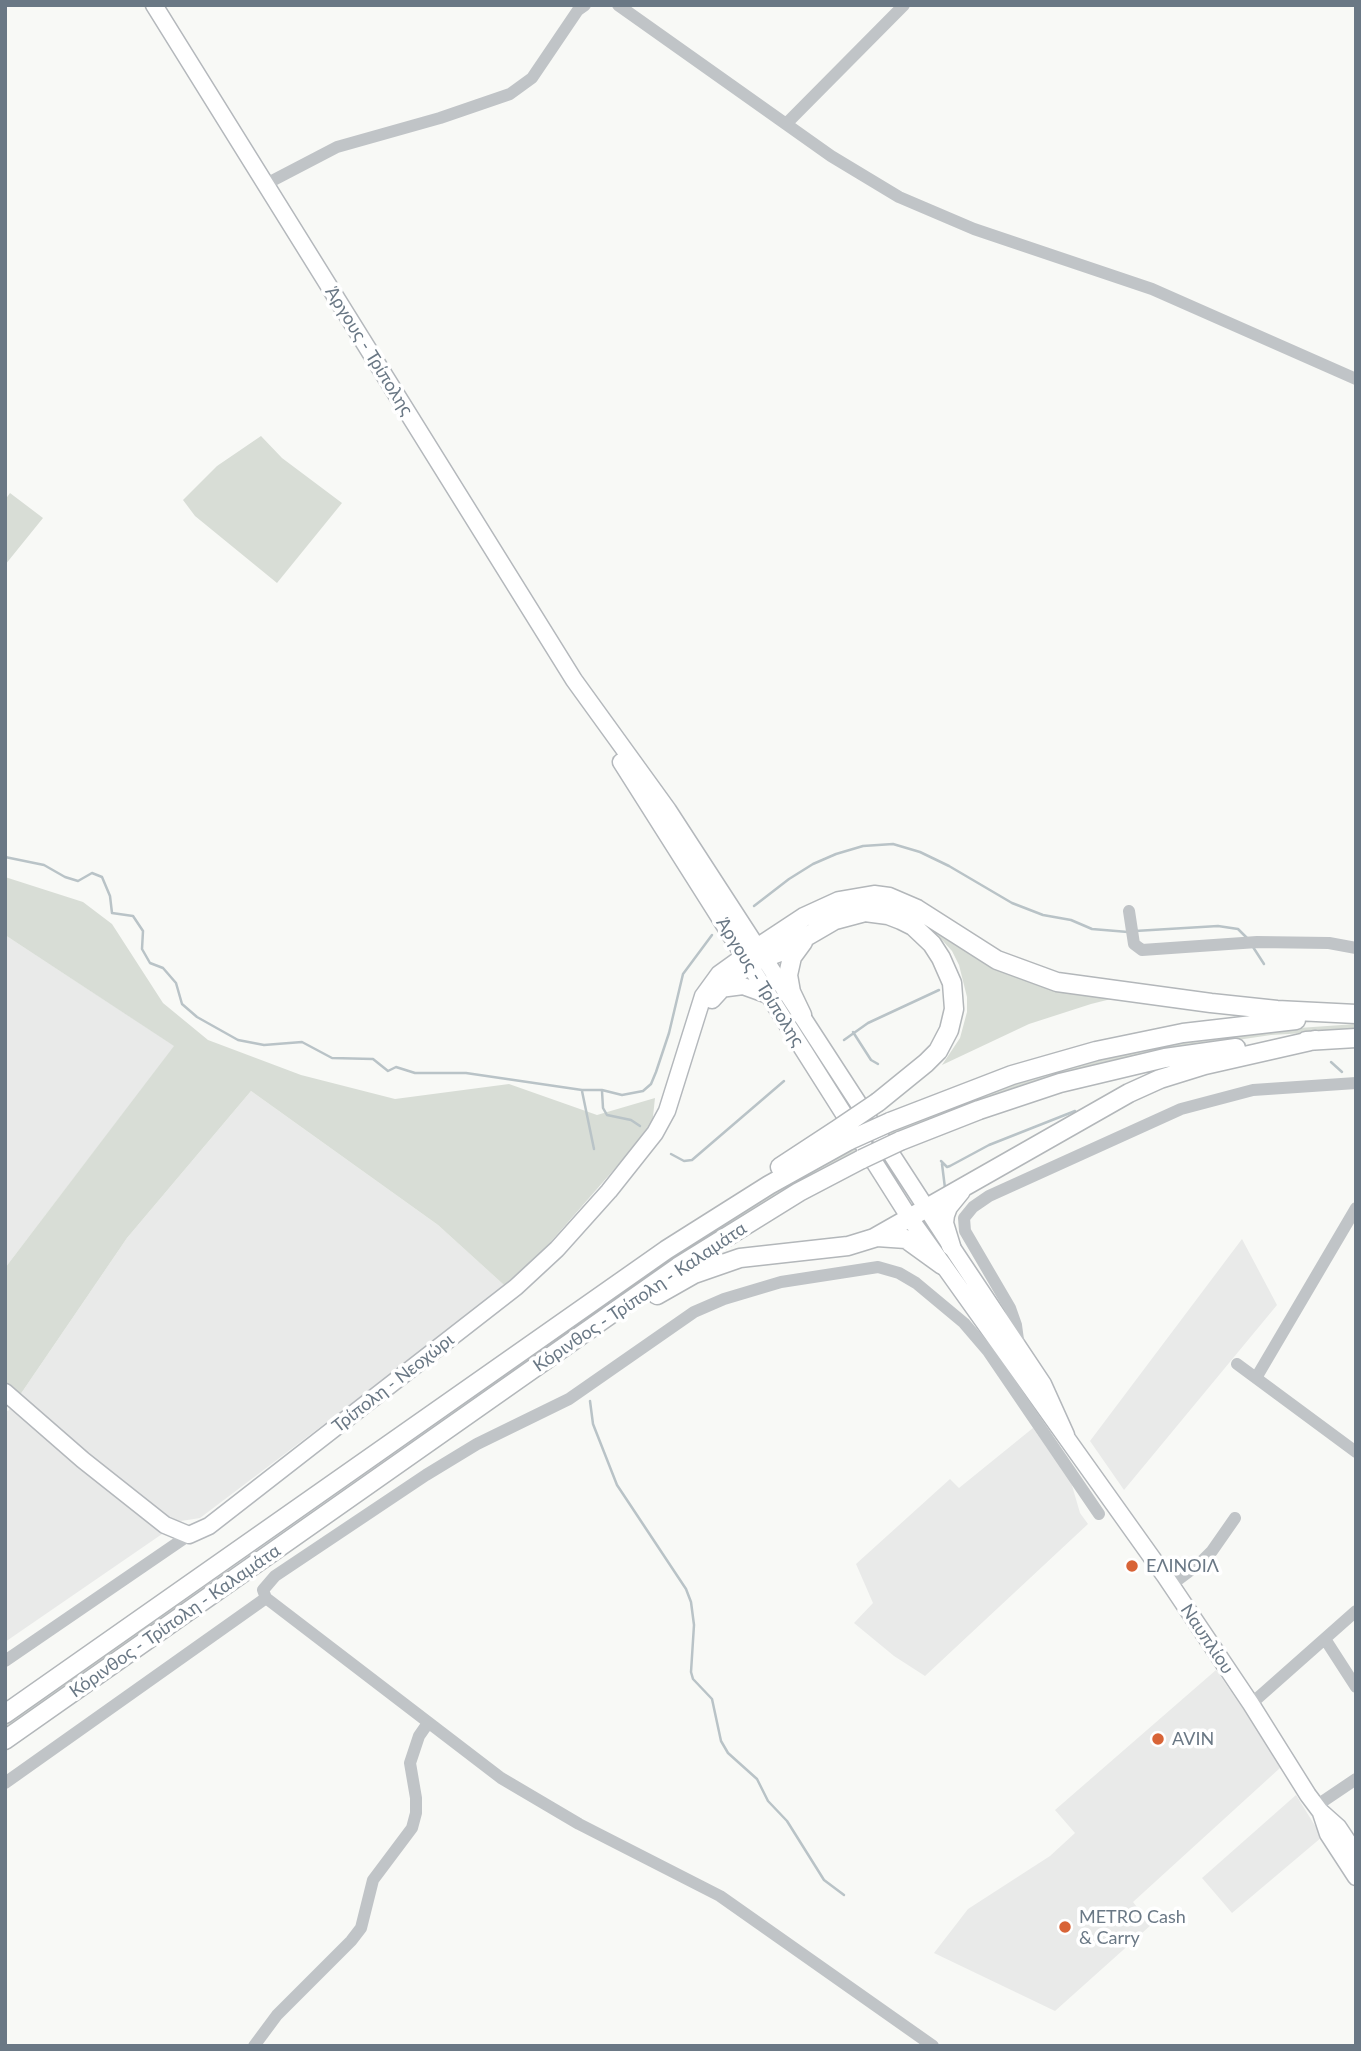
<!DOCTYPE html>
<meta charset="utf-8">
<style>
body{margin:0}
#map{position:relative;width:1361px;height:2051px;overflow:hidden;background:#f8f9f6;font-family:Lato,sans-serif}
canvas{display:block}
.frame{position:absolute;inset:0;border:7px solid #6a7885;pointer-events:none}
</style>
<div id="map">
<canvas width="1361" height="2051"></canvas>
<div class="frame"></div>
</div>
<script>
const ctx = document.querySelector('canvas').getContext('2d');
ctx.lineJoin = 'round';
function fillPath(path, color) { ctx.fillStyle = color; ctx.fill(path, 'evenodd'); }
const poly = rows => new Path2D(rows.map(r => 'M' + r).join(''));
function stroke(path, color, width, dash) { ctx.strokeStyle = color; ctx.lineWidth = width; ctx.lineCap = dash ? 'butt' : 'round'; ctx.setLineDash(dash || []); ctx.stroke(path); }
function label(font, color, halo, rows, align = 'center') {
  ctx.font = font + ' Lato,sans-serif'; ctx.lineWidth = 7; ctx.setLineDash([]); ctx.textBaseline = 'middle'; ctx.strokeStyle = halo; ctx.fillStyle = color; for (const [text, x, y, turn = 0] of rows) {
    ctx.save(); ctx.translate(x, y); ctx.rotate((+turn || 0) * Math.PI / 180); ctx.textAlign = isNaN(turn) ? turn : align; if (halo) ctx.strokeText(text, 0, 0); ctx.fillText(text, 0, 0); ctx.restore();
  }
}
fillPath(poly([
 [5,935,175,1046,5,1268],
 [251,1091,438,1225,504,1285,450,1329,200,1518,181,1521,5,1642,5,1409,8,1411,20,1395,127,1238],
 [1242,1239,1277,1305,1124,1490,1090,1441],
 [1033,1428,1071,1482,1080,1513,1088,1524,925,1676,894,1656,854,1623,873,1603,856,1564,950,1479,959,1488],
 [1216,1670,1249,1717,1280,1768,1133,1902,1151,1925,1055,2011,934,1953,968,1909,1050,1856,1075,1833,1055,1810],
 [1296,1795,1322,1837,1232,1913,1202,1878]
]), '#e9eae9');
fillPath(poly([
 [261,436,282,458,342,503,277,583,195,516,183,500,217,466],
 [10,493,43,518,5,565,5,500],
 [5,877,83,902,112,924,163,1003,208,1040,301,1075,395,1099,509,1084,597,1115,655,1098,652,1126,541,1253,504,1285,438,1225,251,1091,127,1238,20,1395,5,1382,5,1268,174,1046,5,935],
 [887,903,960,939,1123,996,1091,1004,1029,1024,942,1065,960,1038,967,1012,967,997,959,965,952,951,932,929,921,921,882,909,780,946,809,920,844,904],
 [1356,1024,1356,1030,1271,1035,1143,1054,1058,1075,975,1102,896,1134,833,1164,739,1218,622,1294,654,1268,793,1180,854,1147,893,1129,1014,1083,1099,1058,1163,1044,1270,1030],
 [229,1570,208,1588,5,1730,5,1724]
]), '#d8ddd6');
stroke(poly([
 [5,857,44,865,65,877,78,881,92,873,102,877,110,896,112,913,133,916,143,931,142,949,150,963,163,968,176,983,182,1004,197,1017,238,1040,264,1045,302,1042,332,1058,373,1059,388,1071,396,1067,415,1073,466,1073,582,1090,602,1090,622,1095,643,1091,651,1084,656,1072,669,1033,683,974,712,935],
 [754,906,789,879,813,864,836,854,863,846,893,844,920,852,949,866,1012,903,1043,915,1071,920,1092,929,1128,932],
 [1135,931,1218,926,1238,929,1247,938],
 [1253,947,1264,964],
 [853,1032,871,1060,878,1064],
 [844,1040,868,1023,939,990],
 [1331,1062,1342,1072],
 [582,1091,594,1149],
 [602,1091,603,1108,607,1115,631,1120,640,1126],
 [671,1154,684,1161,692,1160,784,1081],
 [941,1161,947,1167,950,1166,989,1145,1075,1111],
 [942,1164,945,1188],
 [590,1401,593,1424,617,1485,686,1589,691,1602,694,1625,691,1672,693,1679,712,1699,721,1741,728,1753,757,1779,768,1801,787,1821,824,1880,844,1895]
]), '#b9c3c7', 2.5);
const major = poly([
 [154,5,574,680,668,810,951,1246,1043,1384,1066,1435],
 [621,762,909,1217,1165,1576,1251,1704,1308,1795,1320,1811,1338,1827,1356,1854],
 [720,989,743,986,768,995],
 [712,1000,734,976,759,961],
 [5,1392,83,1460,165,1525,189,1535,209,1526,516,1287,557,1249,609,1191,655,1133,667,1111,703,996,719,974,751,951],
 [1321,1813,1328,1834,1356,1877]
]);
const highway = poly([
 [757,948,804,917,839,901,874,895,889,897,917,909,997,960,1057,982,1211,1003,1277,1010,1356,1014],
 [764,958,780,952,835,920,865,912,888,915,901,920,913,926,932,944,941,958,952,983,954,1009,949,1030,938,1051,926,1063,878,1102],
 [802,1015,791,992,788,975,792,957,803,942],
 [1306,1041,1356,1038],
 [890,1122,1012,1075,1096,1051,1183,1033,1296,1020],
 [900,1141,979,1110,1060,1083,1165,1058,1236,1048],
 [780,1167,841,1127],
 [877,1237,906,1239,942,1265],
 [951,1246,944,1223,945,1215,948,1207,961,1191],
 [657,1295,694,1274,740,1258,848,1246,874,1238,1129,1093,1160,1079,1205,1065,1315,1040],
 [5,1714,666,1250,769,1185,850,1140],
 [5,1740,678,1267,799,1192,862,1159]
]);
stroke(major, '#b4b8bc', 19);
stroke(highway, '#b3b7ba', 21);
stroke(poly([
 [618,5,831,156,899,197,974,229,1152,289,1356,379],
 [786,124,904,5],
 [266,184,337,147,440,118,510,94,532,78,578,10,585,5],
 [1129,911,1134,944,1142,950,1257,942,1329,943,1356,948],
 [1019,1347,1016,1325,1010,1308,965,1231,964,1218,973,1207,989,1196,1181,1109,1253,1090,1356,1083],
 [1237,1364,1356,1452],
 [1256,1378,1356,1208],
 [1171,1585,1199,1564,1212,1551,1235,1518],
 [1325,1639,1356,1687],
 [5,1661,189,1535],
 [1251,1704,1356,1611],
 [5,1783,266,1598],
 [1316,1806,1356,1779],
 [254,2046,277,2015,351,1941,361,1928,373,1880,412,1828,416,1813,416,1798,410,1763,419,1736,428,1723],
 [933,2046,720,1896,579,1824,501,1778,266,1598,263,1590,275,1576,426,1475,477,1444,569,1399,694,1312,724,1299,781,1282,878,1267,899,1273,916,1283,964,1323,988,1351,1099,1514]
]), '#c0c4c7', 12);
stroke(major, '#fff', 16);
stroke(highway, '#fff', 18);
const highwayBridge = poly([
 [841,1127,878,1102],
 [850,1140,890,1122],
 [862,1159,900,1141]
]);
stroke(highwayBridge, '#b3b7ba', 21, []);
stroke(highwayBridge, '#fff', 18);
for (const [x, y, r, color] of [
 [1132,1566,7,"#d86437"],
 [1158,1739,7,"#d86437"],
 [1065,1927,7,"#d86437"]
]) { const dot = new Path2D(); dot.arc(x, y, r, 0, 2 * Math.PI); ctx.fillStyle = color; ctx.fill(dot); stroke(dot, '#fff', 2.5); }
label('18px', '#6a7885', '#fff', [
 ["Άργους - Τρίπολης",369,351,58],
 ["Άργους - Τρίπολης",760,982,58],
 ["Κόρινθος - Τρίπολη - Καλαμάτα",640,1297,-34],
 ["Τρίπολη - Νεοχώρι",393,1383,-38],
 ["Κόρινθος - Τρίπολη - Καλαμάτα",175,1621,-35],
 ["Ναυπλίου",1207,1639,56]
]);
label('18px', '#6a7885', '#fff', [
 ["ΕΛΙΝΟΙΛ",1146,1566],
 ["AVIN",1172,1739],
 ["METRO Cash",1079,1917],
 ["& Carry",1079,1938]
], 'left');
</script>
